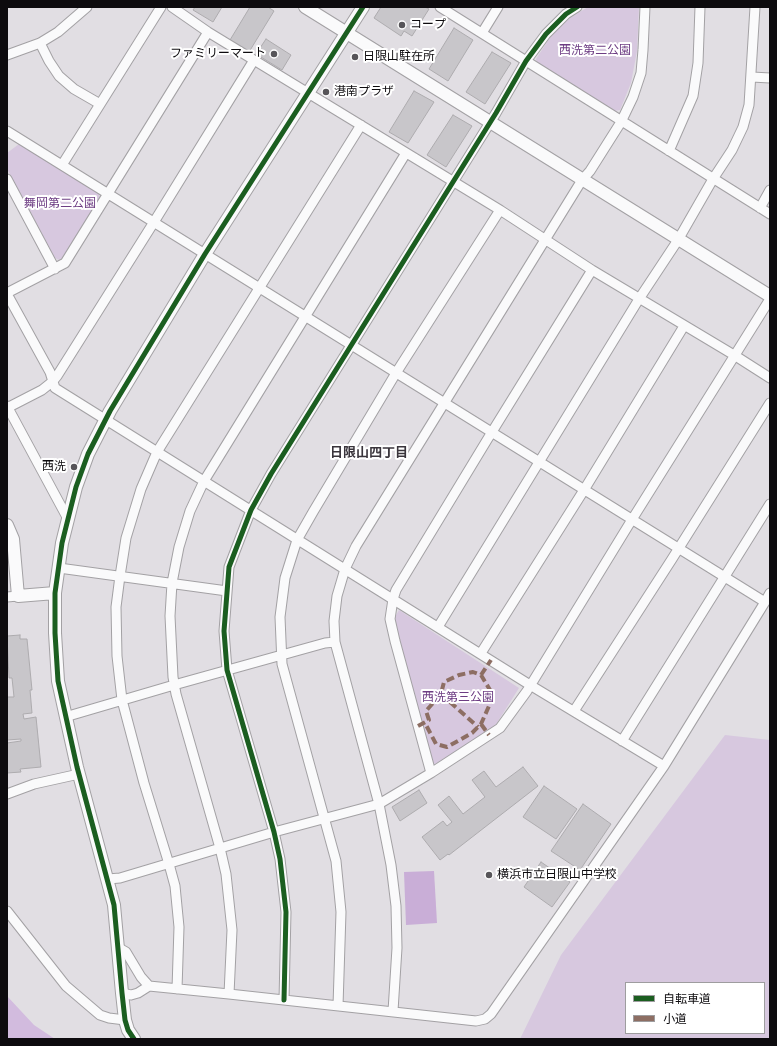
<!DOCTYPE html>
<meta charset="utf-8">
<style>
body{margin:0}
#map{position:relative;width:777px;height:1046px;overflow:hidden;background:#e1dee3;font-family:"Open Sans","Noto Sans JP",sans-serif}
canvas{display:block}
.frame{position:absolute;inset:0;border:8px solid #0d0b0e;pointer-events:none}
.legend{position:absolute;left:625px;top:982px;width:140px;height:52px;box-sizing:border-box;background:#fff;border:1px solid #9e9d9f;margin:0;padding:5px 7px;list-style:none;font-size:12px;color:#0d0b0e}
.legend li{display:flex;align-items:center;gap:8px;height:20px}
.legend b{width:20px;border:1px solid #9e9d9f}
</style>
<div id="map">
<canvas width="777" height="1046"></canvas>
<div class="frame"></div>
<ul class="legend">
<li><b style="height:5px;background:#1b5e20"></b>自転車道</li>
<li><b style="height:5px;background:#8d6e63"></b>小道</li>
</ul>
</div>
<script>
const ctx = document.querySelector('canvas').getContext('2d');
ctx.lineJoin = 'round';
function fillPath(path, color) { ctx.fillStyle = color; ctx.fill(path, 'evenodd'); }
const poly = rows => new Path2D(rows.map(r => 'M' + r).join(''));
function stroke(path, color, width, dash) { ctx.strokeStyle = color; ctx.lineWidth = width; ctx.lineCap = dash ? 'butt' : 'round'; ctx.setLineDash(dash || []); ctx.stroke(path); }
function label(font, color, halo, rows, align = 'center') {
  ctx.font = font + ' "Open Sans","Noto Sans JP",sans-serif'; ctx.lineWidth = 4; ctx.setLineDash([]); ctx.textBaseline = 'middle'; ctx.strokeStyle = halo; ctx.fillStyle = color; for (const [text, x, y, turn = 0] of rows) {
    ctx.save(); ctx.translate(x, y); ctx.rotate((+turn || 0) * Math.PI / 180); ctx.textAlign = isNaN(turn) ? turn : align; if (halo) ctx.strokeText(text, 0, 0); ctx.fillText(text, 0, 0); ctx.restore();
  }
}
fillPath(poly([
 [588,7,639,7,637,51,631,83,620,110,614,111,537,65,536,59,551,36,570,18],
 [19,144,99,193,100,198,62,258,59,260,55,258,7,169,7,153],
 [399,610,519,688,495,726,435,764,431,762,396,635,395,617],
 [725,735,770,740,770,1039,520,1039,561,955],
 [626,983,764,983,764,1033,626,1033]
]), '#d7c8df');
fillPath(poly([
 [7,996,34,1025,55,1039,7,1039]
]), '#d2bbde');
fillPath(poly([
 [434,871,437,923,406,925,404,872]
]), '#c9aed7');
const building = poly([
 [195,7,222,7,213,22,193,10,195,7],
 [250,7,268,7,274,11,249,52,230,40,250,7],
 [381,7,425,7,429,9,412,36,404,31,401,36,374,18,381,7],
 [454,28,473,40,448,81,429,69,454,28],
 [266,39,291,55,282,70,256,54,266,39],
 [492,52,511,63,485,104,466,92,492,52],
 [414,91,434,102,408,143,389,132,414,91],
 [453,115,472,126,446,167,427,155,453,115],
 [20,635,20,639,27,639,32,690,30,690,32,713,23,714,24,719,36,717,41,767,20,769,21,772,7,773,7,743,21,741,21,739,7,740,7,697,14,697,12,678,9,678,7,636,20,635],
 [523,767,538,786,449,855,448,854,440,860,422,837,443,821,447,826,452,822,438,805,449,796,463,814,485,797,472,780,484,771,496,787,523,767],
 [544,786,577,809,556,839,523,817,544,786],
 [419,790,427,803,400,821,392,807,419,790],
 [583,804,611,824,580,870,551,851,583,804],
 [541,862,570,882,552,907,524,887,541,862]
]);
fillPath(building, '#c8c6ca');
stroke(building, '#adabae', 1);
const minor = poly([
 [172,7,208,32,500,210,592,270,734,355,770,378],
 [440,7,770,214],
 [482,33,498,7],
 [40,43,49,61,59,76,74,89,100,104],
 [7,55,40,43,58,32,87,7],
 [752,77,770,78],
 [7,131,765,602],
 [669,151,693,96,698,63,700,7],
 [62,165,161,7],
 [7,179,55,269],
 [760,208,770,190],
 [7,293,65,263,208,32],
 [7,294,50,372,55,388,530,685,664,766],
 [7,406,68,519],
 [7,408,42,390,52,382,57,376,154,222,254,60],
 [59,568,227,591],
 [7,597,18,596],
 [438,627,639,299,678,240,713,179,732,150,743,127,749,105,755,7],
 [481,653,584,490,684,326],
 [574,711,672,559,770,403],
 [65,717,174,685,325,643,335,642],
 [622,741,770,504],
 [431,773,395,641,390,619,393,599,396,590,487,440,592,270],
 [7,794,34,784,79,774],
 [108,879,120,878,274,832,379,804,431,773,500,728,527,691,628,526,770,299],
 [7,911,66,986,100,1015,109,1018,125,1020],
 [119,948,126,952,141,977,149,986],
 [177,989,179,927,175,886,169,864,144,783,122,700,117,656,116,607,120,576,126,538,141,489,157,452,361,125],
 [122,993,131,995,138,993,149,986,229,994,476,1021,485,1019,491,1014,664,766,765,602,770,593],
 [229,994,232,930,226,874,220,848,176,694,173,677,170,616,172,583,179,547,190,511,204,481,406,153],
 [284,1000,286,912,280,859,274,832,227,670,224,631,229,567,251,510,271,474,496,113,526,61,546,34,566,14,577,7],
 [338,1006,341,912,336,861,282,664,280,617,285,578,297,540,313,512,396,373,500,210],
 [393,1011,397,948,396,906,391,865,379,804,335,642,334,621,337,596,345,569,356,546,582,180,590,171,621,122,633,97,641,73,643,50,645,7]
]);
const tertiary = poly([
 [305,7,770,296],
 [7,525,13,539,18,596,55,593],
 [134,1039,128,1030,125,1020,122,993,114,905,77,767,58,681,55,633,55,593,62,543,76,487,88,454,110,411,205,254,363,7]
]);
stroke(minor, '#a3a1a4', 11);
stroke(tertiary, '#a3a1a4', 14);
stroke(minor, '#fafafb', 9);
stroke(tertiary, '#fafafb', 12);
stroke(poly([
 [481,675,491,660],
 [441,694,478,727],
 [481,724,489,735],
 [418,726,429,720,426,711,441,694,444,682,459,675,473,672,481,675,490,690,493,697,481,724,472,733,447,747,436,744,425,723]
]), '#8d6e63', 4, [8, 4]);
stroke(poly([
 [284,1000,286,912,280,859,274,832,227,670,224,631,229,567,251,510,271,474,496,113,526,61,546,34,566,14,577,7],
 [134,1039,128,1030,125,1020,122,993,114,905,77,767,58,681,55,633,55,593,62,543,76,487,88,454,110,411,205,254,363,7]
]), '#1b5e20', 5);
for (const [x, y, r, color] of [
 [402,25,4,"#575559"],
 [274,54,4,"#575559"],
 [355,57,4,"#575559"],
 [326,92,4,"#575559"],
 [74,467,4,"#575559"],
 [489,875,4,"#575559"]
]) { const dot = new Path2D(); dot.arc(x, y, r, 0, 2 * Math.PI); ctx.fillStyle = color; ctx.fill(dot); stroke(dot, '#fff', 1.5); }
label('12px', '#0d0b0e', '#fff', [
 ["コープ",410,25],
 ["ファミリーマート",266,54,"right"],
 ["日限山駐在所",363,57],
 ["港南プラザ",334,92],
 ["西洗",66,467,"right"],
 ["横浜市立日限山中学校",497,875]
], 'left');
label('12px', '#6d3d83', '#fff', [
 ["西洗第二公園",595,51],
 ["舞岡第二公園",60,204],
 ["西洗第三公園",458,698]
]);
label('bold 13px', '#3a353c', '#fff', [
 ["日限山四丁目",369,453]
]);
</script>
